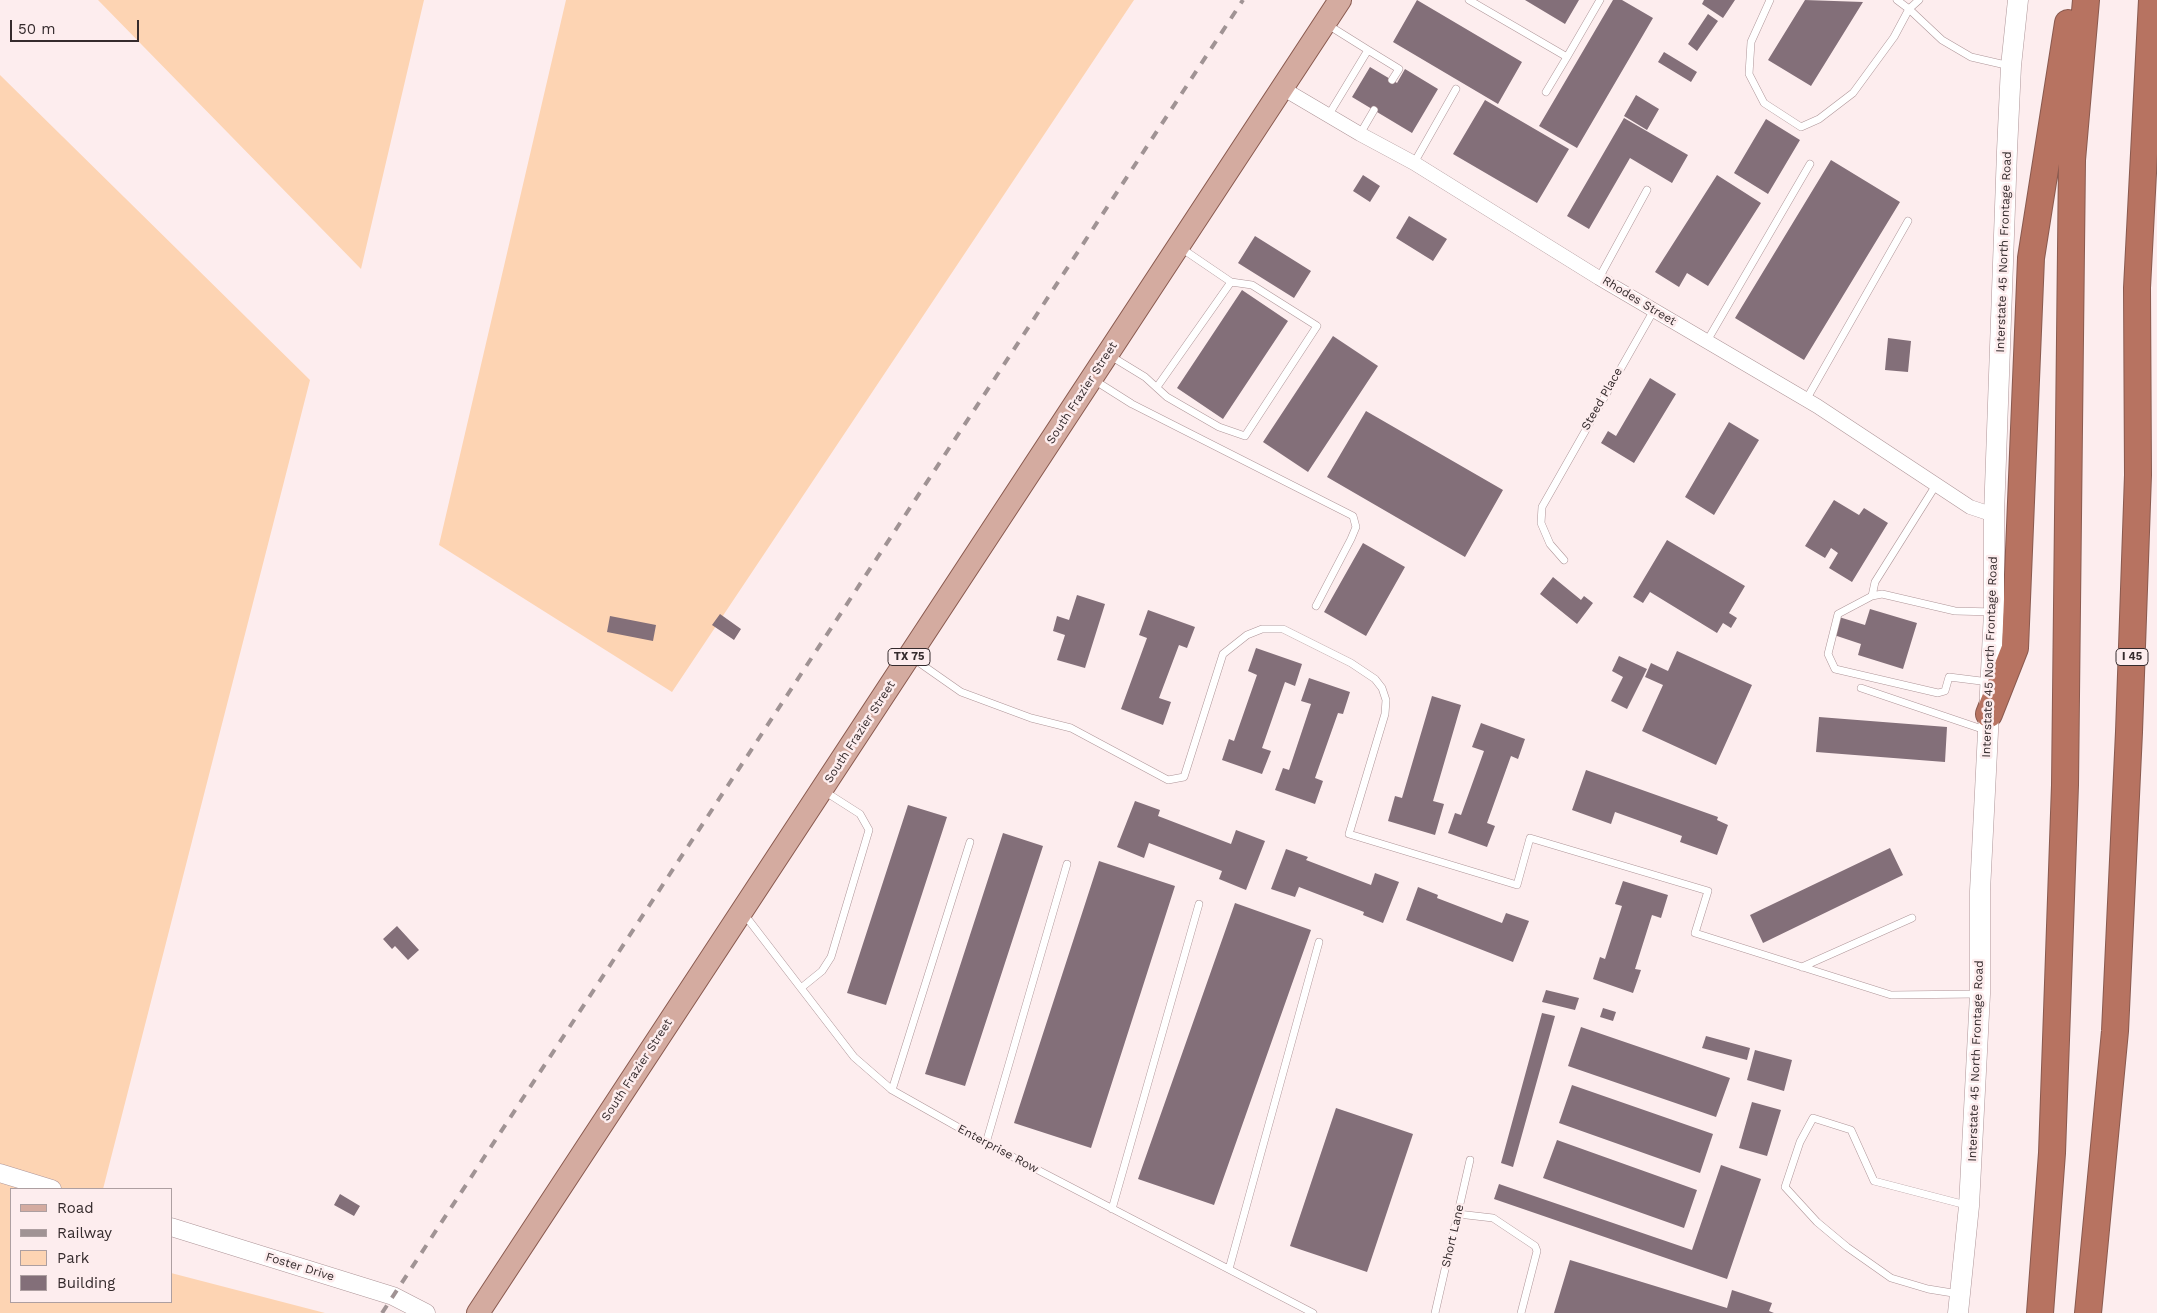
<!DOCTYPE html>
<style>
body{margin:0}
#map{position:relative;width:2157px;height:1313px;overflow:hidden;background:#fdedee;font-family:"Work Sans",sans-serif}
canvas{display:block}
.legend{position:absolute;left:10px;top:1188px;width:162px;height:115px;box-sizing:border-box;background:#fdedee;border:1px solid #ad9fa1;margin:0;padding:6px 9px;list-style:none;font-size:15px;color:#352b2d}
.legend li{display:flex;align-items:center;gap:10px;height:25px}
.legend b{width:25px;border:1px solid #ad9fa1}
.scale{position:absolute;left:10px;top:20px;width:129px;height:22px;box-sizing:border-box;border:2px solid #352b2d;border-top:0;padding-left:6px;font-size:15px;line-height:18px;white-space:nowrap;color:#352b2d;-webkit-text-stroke:4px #fdedee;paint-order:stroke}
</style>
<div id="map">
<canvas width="2157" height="1313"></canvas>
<ul class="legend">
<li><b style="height:6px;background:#d4aba0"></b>Road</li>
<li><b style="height:6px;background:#a09394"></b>Railway</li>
<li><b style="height:14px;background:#fdd4b3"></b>Park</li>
<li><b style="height:14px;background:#836f79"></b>Building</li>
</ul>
<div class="scale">50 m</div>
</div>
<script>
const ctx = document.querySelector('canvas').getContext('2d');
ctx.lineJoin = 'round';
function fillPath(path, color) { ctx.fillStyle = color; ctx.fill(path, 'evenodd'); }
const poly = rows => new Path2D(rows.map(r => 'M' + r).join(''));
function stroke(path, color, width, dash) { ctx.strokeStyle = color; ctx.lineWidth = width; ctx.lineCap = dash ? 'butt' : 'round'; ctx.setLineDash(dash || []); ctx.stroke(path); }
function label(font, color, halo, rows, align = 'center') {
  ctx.font = font + ' "Work Sans",sans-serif'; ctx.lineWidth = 5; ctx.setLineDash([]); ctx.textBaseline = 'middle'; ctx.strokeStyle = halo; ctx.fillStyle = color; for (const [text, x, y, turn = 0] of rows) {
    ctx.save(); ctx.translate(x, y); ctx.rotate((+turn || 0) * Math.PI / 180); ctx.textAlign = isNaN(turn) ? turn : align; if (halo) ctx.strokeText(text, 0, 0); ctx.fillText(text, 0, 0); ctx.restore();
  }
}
fillPath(poly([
 [98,0,424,0,361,269],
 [566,0,1134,0,672,692,439,545],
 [0,75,310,380,103,1189,11,1189,11,1302,171,1302,171,1273,325,1313,0,1313]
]), '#fdd4b3');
fillPath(poly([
 [1417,0,1522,62,1498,104,1393,42],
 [1525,0,1579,0,1565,24],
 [1613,0,1622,0,1653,18,1577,148,1539,126],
 [1704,0,1735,0,1723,18,1702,4],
 [1805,0,1863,2,1811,86,1768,60],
 [1708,14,1718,21,1697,51,1688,44],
 [1664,52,1697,72,1691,82,1658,62],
 [1370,67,1397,83,1405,69,1438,89,1412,133,1352,97],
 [1636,95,1659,109,1647,130,1624,116],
 [1485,100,1569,149,1537,203,1453,154],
 [1624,118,1688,155,1672,183,1630,158,1589,229,1567,216],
 [1766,119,1800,140,1768,194,1734,173],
 [1831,160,1900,202,1804,360,1735,318],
 [1363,175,1380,186,1370,202,1353,191],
 [1717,175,1761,203,1708,286,1687,273,1679,287,1655,272],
 [1409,216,1447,239,1433,261,1396,238],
 [1255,236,1311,271,1294,298,1238,263],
 [1242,290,1288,321,1223,419,1177,388],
 [1333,336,1378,366,1308,472,1263,442],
 [1888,338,1911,341,1908,372,1885,370],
 [1650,378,1676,394,1634,463,1601,443,1608,431,1616,436],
 [1366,411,1503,490,1465,557,1327,477],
 [1729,422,1759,440,1714,515,1685,497],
 [1834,500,1859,515,1864,508,1888,523,1852,582,1829,568,1838,553,1831,548,1825,558,1805,546],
 [1667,540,1745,586,1729,613,1737,618,1731,628,1723,623,1717,633,1650,592,1643,603,1633,597],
 [1363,543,1405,567,1366,636,1324,612],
 [1553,577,1581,600,1584,596,1593,603,1577,624,1540,594],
 [1077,595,1105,604,1085,668,1057,660,1065,635,1053,631,1057,616,1069,620],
 [1870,609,1917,623,1903,669,1858,655,1861,644,1834,635,1839,617,1865,625],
 [1148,610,1195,627,1187,648,1179,645,1159,698,1171,702,1163,725,1121,709,1147,638,1139,635],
 [720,614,741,629,734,640,712,625],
 [610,616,656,625,653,641,607,632],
 [1256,648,1302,664,1295,686,1285,682,1262,748,1271,751,1262,774,1222,760,1229,739,1234,741,1257,675,1248,671],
 [1677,651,1752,685,1716,765,1642,731,1663,685,1645,677,1651,663,1668,671],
 [1619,656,1647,669,1627,709,1611,701,1623,677,1612,671],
 [1309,678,1350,692,1343,714,1338,713,1315,778,1323,781,1315,804,1275,790,1283,768,1289,770,1311,704,1301,701],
 [1432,696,1461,705,1433,801,1444,804,1435,835,1388,821,1395,796,1402,798],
 [1819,717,1947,727,1945,762,1816,752],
 [1481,723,1525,739,1518,759,1511,756,1487,823,1495,826,1487,847,1448,833,1455,813,1461,815,1484,751,1472,747],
 [1586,770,1718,817,1717,820,1728,825,1717,855,1680,842,1682,836,1615,812,1611,824,1572,810],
 [1135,801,1160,810,1158,816,1231,844,1236,830,1265,841,1246,890,1219,879,1222,871,1149,843,1144,858,1117,847],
 [908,805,947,817,886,1005,847,993],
 [1003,833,1043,846,965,1086,925,1074],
 [1890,848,1903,875,1763,943,1750,915],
 [1286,849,1308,857,1306,860,1371,885,1375,873,1399,882,1383,923,1363,915,1364,912,1299,887,1295,897,1271,889],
 [1099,861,1175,886,1091,1148,1014,1123],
 [1623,881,1668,895,1661,918,1652,915,1635,969,1641,970,1633,993,1593,979,1600,957,1605,959,1622,906,1615,904],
 [1418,887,1438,895,1437,898,1502,923,1506,913,1529,921,1513,962,1406,920],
 [1235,903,1311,930,1214,1205,1138,1179],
 [397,926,419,950,408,960,395,946,392,949,383,939],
 [1546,990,1579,998,1575,1010,1542,1002],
 [1603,1008,1616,1012,1613,1021,1600,1017],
 [1542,1013,1555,1016,1513,1167,1501,1163],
 [1581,1027,1730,1078,1716,1117,1568,1066],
 [1706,1036,1750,1048,1747,1060,1702,1048],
 [1755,1050,1792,1060,1784,1091,1747,1080],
 [1572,1085,1713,1134,1700,1173,1559,1123],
 [1752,1102,1781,1110,1767,1156,1739,1148],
 [1336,1108,1413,1134,1367,1272,1290,1246],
 [1557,1140,1697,1190,1684,1228,1543,1178],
 [1721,1165,1761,1179,1727,1279,1494,1199,1499,1184,1692,1250],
 [340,1194,360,1206,354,1216,334,1205],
 [1570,1260,1727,1308,1732,1290,1772,1303,1769,1311,1774,1313,1554,1313]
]), '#836f79');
const service = poly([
 [1469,0,1567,57,1600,0],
 [1770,0,1751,42,1749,74,1764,103,1801,127,1819,119,1853,93,1894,37,1909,9,1897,0],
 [1919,0,1909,9,1942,40,1971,57,2010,66],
 [1328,25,1368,50,1328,116],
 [1368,50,1399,69,1392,80],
 [1546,92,1567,57],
 [1360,134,1374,110],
 [1414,163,1456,89],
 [1599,278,1647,190],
 [1707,341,1810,164],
 [1109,355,1145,377,1167,397,1219,427,1245,436,1317,326,1252,285,1231,282,1181,248],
 [1094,380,1132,404,1353,516,1356,527,1351,539,1316,606],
 [1157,387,1231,282],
 [1806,400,1908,221],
 [1564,560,1550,544,1541,523,1542,507,1654,310],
 [1872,596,1875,582,1936,485],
 [911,657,961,692,1031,718,1071,728,1168,780,1184,777,1223,654,1247,635,1262,629,1283,629,1351,663,1375,679,1382,688,1386,700,1385,714,1349,834,1517,885,1530,838,1708,891,1695,933,1891,995,1977,994],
 [1989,682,1949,677,1945,691,1938,693,1835,669,1828,654,1838,614,1872,596,1882,594,1955,611,1994,612],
 [1861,688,1985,730],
 [744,914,854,1057,892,1090,986,1143,1313,1313],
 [1802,967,1912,918],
 [801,988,822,971,831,957,869,830,860,814,824,791],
 [892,1090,970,842],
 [986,1143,1067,864],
 [1112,1209,1199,904],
 [1458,1214,1493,1218,1535,1246,1537,1251,1521,1313],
 [1229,1269,1319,942],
 [1959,1294,1928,1289,1891,1278,1847,1247,1817,1222,1785,1187,1800,1142,1813,1118,1851,1130,1874,1181,1966,1205],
 [1435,1313,1470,1160]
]);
const minor = poly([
 [1282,88,1360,134,1414,163,1599,278,1817,406,1970,507,1994,515]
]);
const tertiary = poly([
 [0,1173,52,1189],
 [171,1227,393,1296,426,1313]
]);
const secondary = poly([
 [1958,1313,1969,1206,1980,994,1980,891,1994,612,1994,515,2007,151,2011,66,2018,0]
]);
const primary = poly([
 [478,1313,1340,0]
]);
const motorway = poly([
 [1989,714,2015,648,2031,258,2068,23],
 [2040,1313,2052,1153,2065,785,2072,160,2086,0],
 [2088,1313,2115,1031,2129,732,2138,475,2137,288,2152,0]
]);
stroke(service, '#ae9598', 8);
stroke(minor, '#ae9598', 15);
stroke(tertiary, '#ae9598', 19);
stroke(secondary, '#ae9598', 21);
stroke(primary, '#8a5a4f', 24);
stroke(motorway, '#8a5a4f', 28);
stroke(service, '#fff', 7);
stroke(minor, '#fff', 14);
stroke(tertiary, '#fff', 18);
stroke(secondary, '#fff', 20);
stroke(primary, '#d4aba0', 22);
stroke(motorway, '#b77361', 26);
stroke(poly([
 [382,1313,1243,0]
]), '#a09394', 4, [9, 9]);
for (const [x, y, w] of [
 [909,657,42],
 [2132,657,32]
]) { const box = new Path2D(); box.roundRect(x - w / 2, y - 8.5, w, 17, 4); ctx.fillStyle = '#fdedee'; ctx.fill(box); stroke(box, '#352b2d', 1); }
label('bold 11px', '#352b2d', null, [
 ["TX 75",909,657],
 ["I 45",2132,657]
]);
label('12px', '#352b2d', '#fdedee', [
 ["Interstate 45 North Frontage Road",2004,252,-88],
 ["Rhodes Street",1639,301,31],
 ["South Frazier Street",1082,393,-57],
 ["Steed Place",1602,399,-60],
 ["Interstate 45 North Frontage Road",1990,657,-88],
 ["South Frazier Street",860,732,-57],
 ["Interstate 45 North Frontage Road",1976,1061,-88],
 ["South Frazier Street",637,1070,-57],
 ["Enterprise Row",998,1149,28],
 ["Short Lane",1453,1236,-77],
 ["Foster Drive",300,1267,17]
]);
</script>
